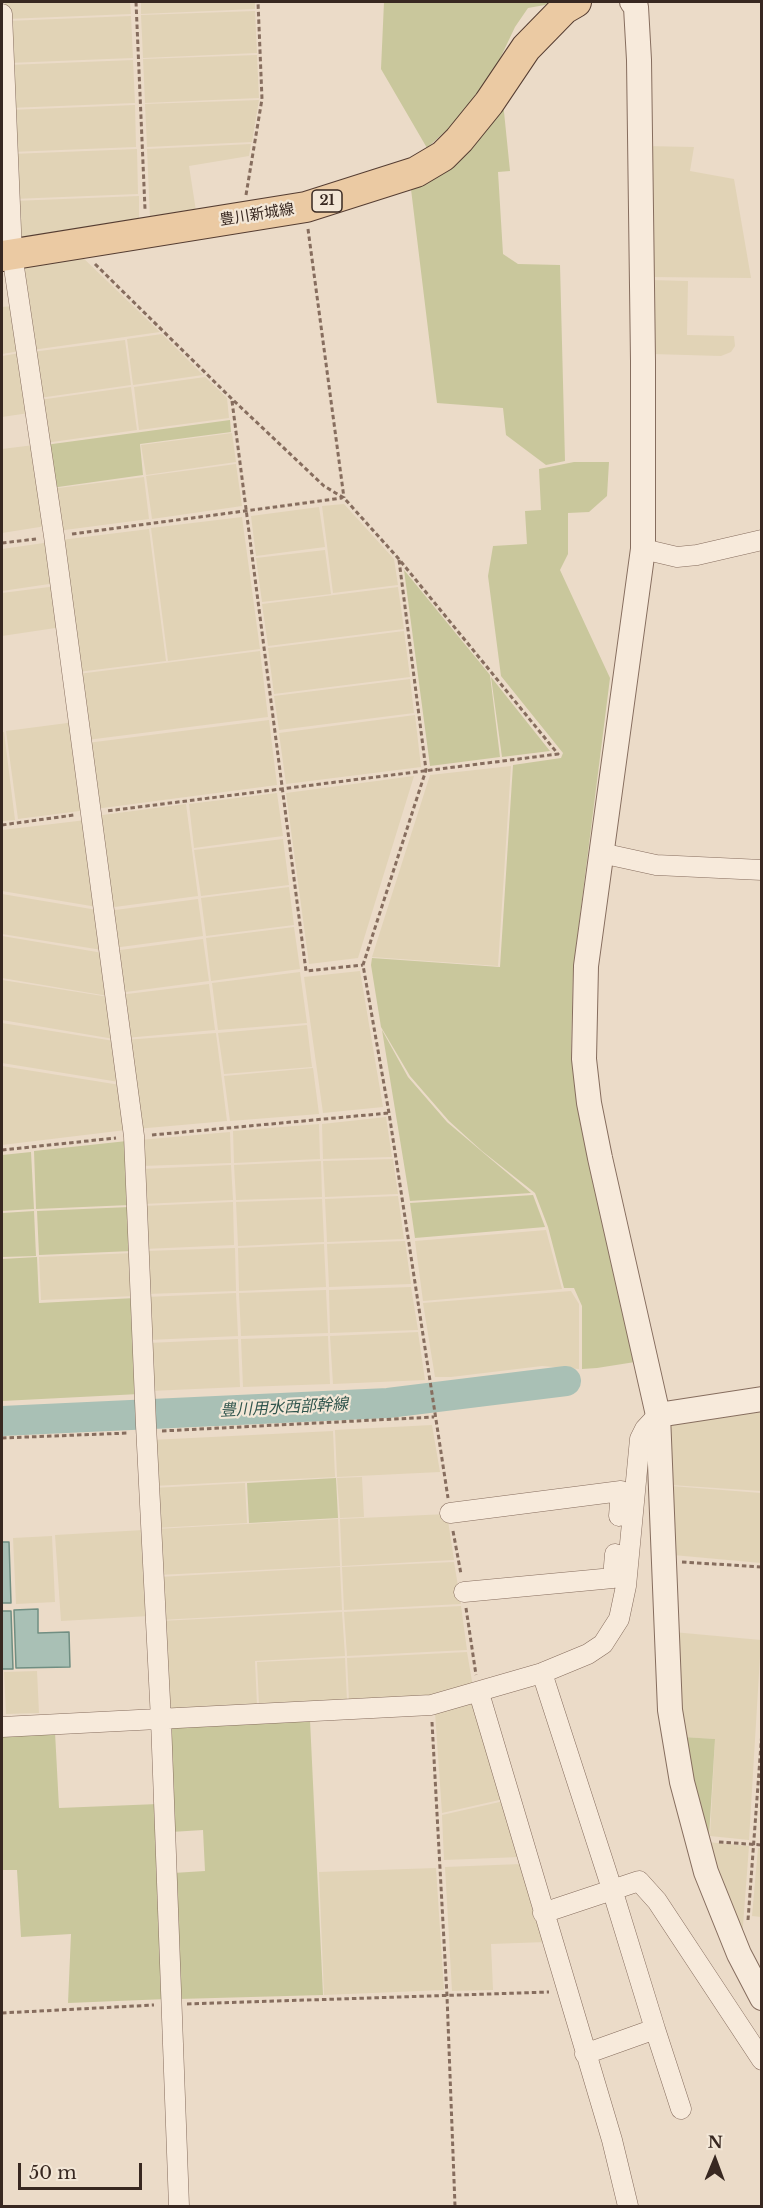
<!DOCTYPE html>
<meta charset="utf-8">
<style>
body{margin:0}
#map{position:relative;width:763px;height:2208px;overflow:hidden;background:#ebdbc8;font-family:"Libre Baskerville",serif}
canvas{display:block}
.frame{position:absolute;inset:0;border:3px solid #382821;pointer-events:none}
.north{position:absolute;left:685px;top:2130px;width:60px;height:60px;-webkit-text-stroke:4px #f3e7d7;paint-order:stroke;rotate:1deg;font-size:16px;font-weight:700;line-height:24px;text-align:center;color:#382821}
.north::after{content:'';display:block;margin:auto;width:21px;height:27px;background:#382821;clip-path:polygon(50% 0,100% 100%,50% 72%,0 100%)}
.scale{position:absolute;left:18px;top:2163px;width:124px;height:27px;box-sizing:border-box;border:3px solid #382821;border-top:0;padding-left:8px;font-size:18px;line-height:21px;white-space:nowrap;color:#382821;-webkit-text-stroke:4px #f3e7d7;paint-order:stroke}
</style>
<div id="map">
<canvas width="763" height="2208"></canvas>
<div class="frame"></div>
<div class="north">N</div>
<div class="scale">50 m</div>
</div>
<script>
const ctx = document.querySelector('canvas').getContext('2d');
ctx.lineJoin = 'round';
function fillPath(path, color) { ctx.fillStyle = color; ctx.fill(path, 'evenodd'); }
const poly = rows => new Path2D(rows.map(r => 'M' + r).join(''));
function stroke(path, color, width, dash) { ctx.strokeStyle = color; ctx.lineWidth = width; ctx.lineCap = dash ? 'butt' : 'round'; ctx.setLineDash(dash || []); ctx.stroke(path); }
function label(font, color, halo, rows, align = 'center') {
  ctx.font = font + ' "Libre Baskerville","Noto Sans JP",serif'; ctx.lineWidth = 4.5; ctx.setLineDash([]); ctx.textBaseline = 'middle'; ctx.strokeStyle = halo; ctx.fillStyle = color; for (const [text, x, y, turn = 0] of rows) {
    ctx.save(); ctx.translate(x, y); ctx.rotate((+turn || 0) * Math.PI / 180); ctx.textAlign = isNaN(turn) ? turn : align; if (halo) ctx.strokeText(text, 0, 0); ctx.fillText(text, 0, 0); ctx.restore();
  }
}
fillPath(poly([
 [5,2,130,2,131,14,6,19],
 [141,2,255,2,255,9,141,14],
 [255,11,257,53,143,58,141,15],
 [131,16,133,58,8,63,6,21],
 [257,55,259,98,145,103,143,59],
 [133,60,135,103,9,108,8,65],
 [259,100,252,142,147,147,145,104],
 [135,105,136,147,11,152,9,110],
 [251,144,249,156,189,166,196,211,150,219,147,149],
 [645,146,694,147,690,171,734,179,751,278,650,277],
 [137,149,138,194,13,199,11,154],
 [139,196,139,220,15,241,13,201],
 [78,253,160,332,32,350,20,263],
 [650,280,688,281,687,335,734,336,735,346,731,352,721,356,652,354],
 [13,306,20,351,2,354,2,307],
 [162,334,203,375,133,385,127,339],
 [125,340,131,385,39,398,32,352],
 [20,353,29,413,2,417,2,356],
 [205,377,227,398,229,418,139,430,134,387],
 [131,387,137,430,45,443,39,400],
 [232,433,236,462,146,475,141,445],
 [34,445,46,526,2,533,2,449],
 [236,464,242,506,152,519,146,476],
 [144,477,149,519,57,531,51,489],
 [344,504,394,559,398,585,333,593,322,506],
 [319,507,325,547,256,556,251,516],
 [242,517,260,649,168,661,151,528],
 [149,529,166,661,78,672,61,540],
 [51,542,56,583,2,591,2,549],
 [325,550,331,594,262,602,256,558],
 [57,586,62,627,2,636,2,593],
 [398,587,404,629,268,646,262,604],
 [404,631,410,677,274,694,268,648],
 [260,651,268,717,87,740,78,674],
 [410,679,414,713,279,730,274,696],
 [415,715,421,767,286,784,279,733],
 [269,720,277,785,95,809,87,743],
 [75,722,87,810,18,819,6,731],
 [2,732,4,732,15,820,2,821],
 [511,766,498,966,372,957,430,775],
 [414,776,358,958,309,964,286,793],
 [277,793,283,836,194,848,189,804],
 [186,804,198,896,107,908,95,816],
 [86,820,97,907,2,891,2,830],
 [283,839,289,885,201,896,194,850],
 [289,887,294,925,206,936,201,898],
 [2,894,97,910,102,950,2,934],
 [198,899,203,936,113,948,108,911],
 [294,927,300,969,211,981,206,938],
 [2,936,103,953,108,996,2,978],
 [203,939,209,981,118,993,113,951],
 [360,971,383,1107,323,1113,304,977],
 [300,972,307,1023,218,1030,212,983],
 [2,980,109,997,114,1039,2,1020],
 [209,984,215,1030,125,1038,119,995],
 [2,1023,114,1041,119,1082,2,1063],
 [307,1025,312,1067,224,1074,218,1033],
 [216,1033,227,1121,136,1129,125,1040],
 [2,1066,120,1085,126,1130,2,1145],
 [313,1068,319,1114,230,1121,224,1076],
 [386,1117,392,1157,323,1159,322,1124],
 [319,1124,320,1159,234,1163,233,1131],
 [230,1132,231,1163,141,1166,140,1140],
 [393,1159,398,1194,325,1197,323,1161],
 [321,1161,322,1197,236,1200,234,1165],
 [231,1165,233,1200,142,1204,141,1169],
 [398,1196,404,1239,327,1242,325,1199],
 [322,1199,324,1242,238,1246,236,1202],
 [233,1202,234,1245,144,1249,142,1206],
 [546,1230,562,1289,423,1301,415,1241],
 [405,1241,411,1284,329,1287,327,1244],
 [324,1244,326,1287,239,1291,238,1248],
 [235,1248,236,1291,146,1294,144,1251],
 [133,1253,135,1296,41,1300,39,1257],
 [411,1287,418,1330,330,1333,329,1290],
 [326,1290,328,1333,241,1336,239,1293],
 [571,1291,579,1304,579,1369,542,1366,451,1377,435,1377,423,1303],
 [236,1293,238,1336,148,1340,146,1297],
 [418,1332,425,1380,333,1384,330,1336],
 [328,1336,330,1384,243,1387,241,1339],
 [238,1339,240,1387,150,1391,148,1343],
 [761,1409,761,1491,671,1485,668,1421],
 [432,1425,440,1472,337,1477,335,1430],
 [333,1431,335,1477,153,1486,151,1440],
 [362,1477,364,1517,340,1518,337,1478],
 [245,1483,247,1523,155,1528,153,1488],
 [671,1486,761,1493,761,1563,673,1555],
 [447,1514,454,1560,342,1566,340,1519],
 [338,1519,340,1566,158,1575,156,1529],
 [144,1530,149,1616,61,1621,55,1535],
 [52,1536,55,1602,16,1604,13,1538],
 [454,1562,461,1604,344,1610,342,1567],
 [340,1567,342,1610,160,1620,158,1577],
 [461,1606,467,1650,347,1656,344,1612],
 [342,1612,345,1656,255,1661,257,1705,165,1710,160,1621],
 [673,1632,761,1640,749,1840,710,1836,715,1739,683,1737],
 [467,1652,473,1687,434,1696,349,1701,347,1658],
 [345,1658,347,1701,259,1705,257,1662],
 [37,1671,39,1713,6,1714,4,1672],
 [476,1700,504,1799,442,1813,435,1712],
 [504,1801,520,1857,444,1860,442,1815],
 [707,1842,749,1846,742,1939],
 [758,1848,761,1848,761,1917,752,1916],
 [521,1864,546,1942,491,1944,493,1990,452,1991,445,1867],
 [436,1868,444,1990,324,1995,319,1872]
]), '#e1d3b6');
fillPath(poly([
 [384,2,550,2,545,5,528,8,515,27,488,84,461,117,427,148,381,69],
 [503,102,510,171,498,172,503,254,518,264,560,265,565,461,546,465,506,435,503,408,437,403,410,181],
 [230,420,231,432,140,444,143,475,51,488,45,445],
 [574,462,609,462,607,496,589,512,568,513,568,554,560,570,610,678,573,971,571,1051,577,1099,635,1362,597,1368,582,1369,582,1306,574,1288,564,1288,548,1227,535,1193,482,1151,449,1121,410,1076,381,1027,371,965,372,958,500,967,513,765,561,758,563,753,501,676,488,576,493,546,527,544,525,511,541,510,539,469],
 [404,570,490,675,500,757,430,766],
 [491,677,550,751,502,757],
 [382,1030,408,1077,447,1122,531,1193,410,1201],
 [127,1141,130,1205,36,1209,34,1151],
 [31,1152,34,1209,2,1211,2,1155],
 [533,1195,545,1227,415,1238,410,1203],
 [130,1207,132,1251,39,1255,37,1211],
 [34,1211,36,1256,2,1257,2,1213],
 [37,1257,39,1303,135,1298,139,1394,2,1401,2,1259],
 [336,1478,338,1518,249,1523,247,1483],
 [310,1720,323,1995,179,1999,173,1873,205,1871,203,1830,171,1832,167,1727],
 [55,1732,59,1808,158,1804,167,1999,68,2003,71,1934,21,1937,17,1870,2,1870,2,1735],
 [683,1737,715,1739,709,1836,705,1836]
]), '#c9c79c');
const water = poly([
 [2,1542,9,1542,11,1603,2,1603,2,1542],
 [38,1609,38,1633,69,1632,70,1667,16,1668,14,1610,38,1609],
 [2,1611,11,1611,13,1669,2,1669,2,1611]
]);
fillPath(water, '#a9c0b5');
stroke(water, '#708e82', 1.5);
stroke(poly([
 [2,1421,388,1403,566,1381]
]), '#a9c0b5', 30);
const minor = poly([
 [2,14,12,254,54,536,134,1136,146,1425,161,1720,179,2206],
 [643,549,677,557,697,555,762,540],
 [601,853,656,865,762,870],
 [450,1513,621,1491,619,1516],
 [464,1592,613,1578,615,1554],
 [542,1673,612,1889,655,2029,585,2054],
 [479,1693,612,2140,628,2206],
 [2,1727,431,1705,542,1673,588,1654,603,1644,619,1619,626,1586,640,1439,645,1429,658,1415],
 [543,1913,639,1881,657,1901,762,2060],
 [655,2029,681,2109]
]);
const tertiary = poly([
 [632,2,636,7,639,60,643,361,643,549,586,966,584,1059,589,1103,600,1158,658,1415,670,1710,682,1782,706,1872,739,1954,762,1998],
 [658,1415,762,1399]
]);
const primary = poly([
 [2,256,306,207,416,172,443,156,459,140,489,103,526,48,564,9,576,2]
]);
stroke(minor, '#866d5e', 21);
stroke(tertiary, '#866d5e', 26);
stroke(primary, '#553d32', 32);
stroke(poly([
 [136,2,145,209],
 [246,195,262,99,258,2],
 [308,229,344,498],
 [95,264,232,399,324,486,344,498,398,558,558,754,107,811],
 [232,401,306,971,363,965],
 [72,534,342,498],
 [2,543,36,539],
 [399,560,426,770,363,965,389,1113,448,1498],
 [2,825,74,815],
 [152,1135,389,1113],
 [2,1150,116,1138],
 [162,1431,434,1417],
 [2,1438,129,1433],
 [453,1531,461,1574],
 [682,1562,762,1567],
 [466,1608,476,1675],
 [432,1722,447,1996,455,2206],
 [719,1842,762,1845],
 [748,1920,762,1731],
 [187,2004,549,1992],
 [2,2013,154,2005]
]), '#866d5e', 3, [4.5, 3]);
stroke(minor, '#f7eadb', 20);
stroke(tertiary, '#f7eadb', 24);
stroke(primary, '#ebcaa3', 30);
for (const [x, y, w] of [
 [327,201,30]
]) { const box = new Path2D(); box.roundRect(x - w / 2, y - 11, w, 22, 4.5); ctx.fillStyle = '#f3e7d7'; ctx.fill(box); stroke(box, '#382821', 1.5); }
label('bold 14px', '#382821', null, [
 ["21",327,201]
]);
label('15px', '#382821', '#f3e7d7', [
 ["豊川新城線",257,215,-9]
]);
label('italic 16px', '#31564e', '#f3e7d7', [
 ["豊川用水西部幹線",284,1408,-3]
]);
</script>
